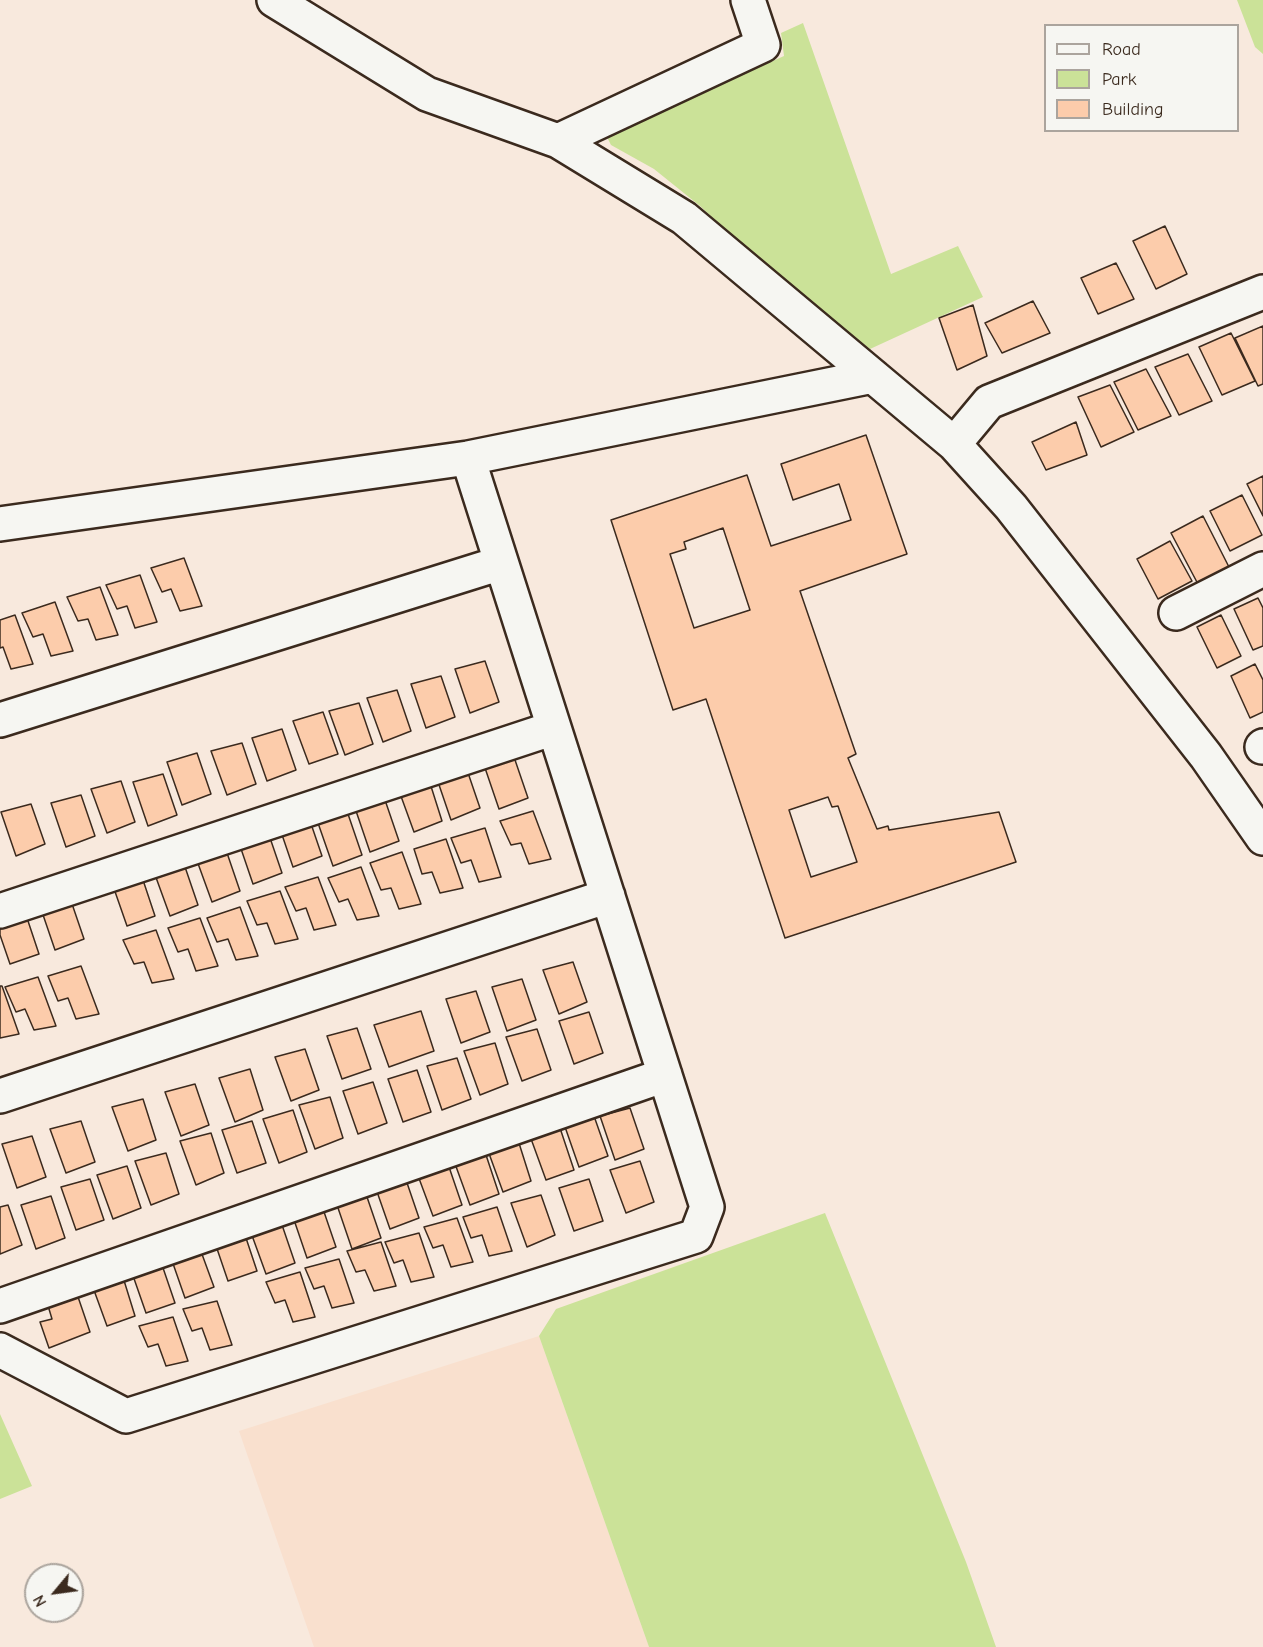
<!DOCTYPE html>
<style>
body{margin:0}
#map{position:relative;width:1263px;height:1647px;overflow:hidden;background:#f8e9dd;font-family:"Comic Neue",sans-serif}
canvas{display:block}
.legend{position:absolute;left:1044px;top:24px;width:195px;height:108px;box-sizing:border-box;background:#f6f6f2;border:2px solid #aba49d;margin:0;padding:8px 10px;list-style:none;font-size:18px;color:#3b2a1e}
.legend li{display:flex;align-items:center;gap:12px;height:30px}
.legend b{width:30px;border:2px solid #aba49d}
.north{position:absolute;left:24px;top:1563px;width:60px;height:60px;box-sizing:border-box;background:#f6f6f2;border:2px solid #aba49d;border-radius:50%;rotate:241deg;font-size:16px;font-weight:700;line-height:24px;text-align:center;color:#3b2a1e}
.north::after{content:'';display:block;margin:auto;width:21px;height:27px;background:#3b2a1e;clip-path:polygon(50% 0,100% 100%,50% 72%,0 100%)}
</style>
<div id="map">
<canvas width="1263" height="1647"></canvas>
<ul class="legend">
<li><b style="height:8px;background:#f6f6f2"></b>Road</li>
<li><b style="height:16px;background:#cbe298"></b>Park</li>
<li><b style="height:16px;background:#fcccab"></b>Building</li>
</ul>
<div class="north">N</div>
</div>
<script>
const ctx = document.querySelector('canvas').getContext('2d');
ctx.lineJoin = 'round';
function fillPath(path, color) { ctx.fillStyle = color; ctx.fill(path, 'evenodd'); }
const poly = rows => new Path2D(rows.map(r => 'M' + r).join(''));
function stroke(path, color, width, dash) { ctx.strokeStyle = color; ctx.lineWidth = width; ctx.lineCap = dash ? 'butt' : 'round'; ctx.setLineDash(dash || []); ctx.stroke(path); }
fillPath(poly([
 [539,1336,649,1647,314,1647,239,1431]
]), '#f9e0ce');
fillPath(poly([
 [1237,0,1263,0,1263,54,1255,47],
 [803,23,891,274,958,246,983,297,870,349,728,237,717,222,700,206,654,169,611,145,606,135,784,56,781,33],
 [825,1213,966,1562,996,1647,649,1647,539,1336,556,1309],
 [0,1414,32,1486,0,1499]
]), '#cbe298');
const building = poly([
 [1165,226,1187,274,1156,289,1133,241,1165,226],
 [1116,263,1134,299,1098,314,1081,278,1116,263],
 [1033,301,1050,333,1002,353,985,323,1033,301],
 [973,305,987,356,957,370,939,318,973,305],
 [1263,326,1263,384,1258,386,1235,338,1263,326],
 [1231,333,1255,381,1222,395,1199,347,1231,333],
 [1188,354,1212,401,1179,415,1155,367,1188,354],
 [1146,369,1171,416,1138,430,1114,382,1146,369],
 [1110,385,1134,432,1101,447,1078,397,1110,385],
 [1076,422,1087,455,1046,470,1032,442,1076,422],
 [866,435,907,554,800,591,856,754,848,758,877,829,888,826,889,830,999,812,1016,862,785,938,706,699,673,710,611,520,747,475,771,546,851,520,839,484,793,500,781,464,866,435],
 [723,528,750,610,694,628,670,554,686,549,684,542,723,528],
 [828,797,832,807,838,806,857,862,811,877,789,810,828,797],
 [1263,476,1263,516,1247,484,1263,476],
 [1242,495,1262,535,1230,551,1210,511,1242,495],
 [1203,516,1230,569,1199,586,1171,533,1203,516],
 [1170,541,1192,581,1158,599,1137,559,1170,541],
 [184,558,202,606,180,611,171,589,162,592,151,568,184,558],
 [140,575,157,622,135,628,127,606,117,609,106,585,140,575],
 [100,587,118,635,96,640,88,619,78,621,67,597,100,587],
 [1258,598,1263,608,1263,646,1253,650,1234,609,1258,598],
 [55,602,73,651,51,656,43,634,33,637,22,613,55,602],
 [15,615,33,664,11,669,3,647,0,648,0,620,15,615],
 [1221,615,1241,656,1217,668,1197,627,1221,615],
 [485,661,499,702,470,713,455,669,485,661],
 [1255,664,1263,680,1263,712,1250,718,1231,676,1255,664],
 [441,676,455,717,426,728,411,684,441,676],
 [397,690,411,731,383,742,367,698,397,690],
 [359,703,373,744,345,755,329,711,359,703],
 [323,712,338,754,309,764,293,721,323,712],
 [282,729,296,770,267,781,252,738,282,729],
 [242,743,256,784,227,795,211,751,242,743],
 [197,753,211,794,182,805,167,762,197,753],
 [514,757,528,798,499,809,484,765,514,757],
 [466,767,480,808,451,820,436,776,466,767],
 [163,774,177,815,148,826,133,782,163,774],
 [429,780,442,821,414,832,398,788,429,780],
 [121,781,135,822,107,833,91,789,121,781],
 [81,795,95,836,66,847,51,803,81,795],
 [385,800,399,841,370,852,355,808,385,800],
 [31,804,45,844,16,856,1,812,31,804],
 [533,811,551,859,529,864,521,843,511,845,500,821,533,811],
 [348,814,362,855,333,866,318,823,348,814],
 [308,815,322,856,293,867,278,823,308,815],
 [485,828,501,877,479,882,471,860,461,863,451,838,485,828],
 [268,832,282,873,253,884,238,840,268,832],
 [446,839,463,888,440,893,432,872,422,874,414,849,446,839],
 [226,850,240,891,212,902,196,858,226,850],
 [402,852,421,904,399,909,391,888,381,890,370,863,402,852],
 [184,864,198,905,170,916,154,872,184,864],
 [361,867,379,916,357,920,348,899,339,902,328,878,361,867],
 [141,874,155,916,127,926,112,883,141,874],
 [318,877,336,925,314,930,306,908,296,911,285,887,318,877],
 [280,891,298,939,275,944,267,923,257,925,247,901,280,891],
 [70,898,84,939,55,950,40,906,70,898],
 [240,907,258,956,236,960,228,939,217,942,207,918,240,907],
 [25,912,39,954,10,964,0,935,0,919,25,912],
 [200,918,218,966,196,971,188,949,178,952,168,928,200,918],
 [156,930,174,979,152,983,144,962,134,964,123,940,156,930],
 [573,962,587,1002,559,1014,543,970,573,962],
 [81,966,99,1014,76,1019,68,998,58,1001,48,976,81,966],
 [38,977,56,1026,34,1030,25,1009,16,1012,5,987,38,977],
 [522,979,536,1020,507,1031,492,987,522,979],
 [0,986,2,986,19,1034,0,1038,0,986],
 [476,991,490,1032,461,1043,446,999,476,991],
 [421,1011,434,1051,389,1067,374,1025,421,1011],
 [589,1012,603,1053,574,1064,559,1021,589,1012],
 [357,1028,371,1069,342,1079,327,1036,357,1028],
 [537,1029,551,1070,522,1081,506,1037,537,1029],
 [495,1043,508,1084,480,1095,464,1051,495,1043],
 [305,1049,319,1090,291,1101,275,1057,305,1049],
 [457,1058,471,1099,442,1110,427,1066,457,1058],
 [250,1069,263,1110,235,1122,219,1078,250,1069],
 [417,1070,431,1112,403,1122,388,1079,417,1070],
 [373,1082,387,1123,358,1134,343,1091,373,1082],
 [195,1084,209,1125,181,1136,165,1092,195,1084],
 [330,1097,343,1138,315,1149,299,1105,330,1097],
 [143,1099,156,1140,128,1151,112,1107,143,1099],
 [630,1108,644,1149,615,1160,600,1116,630,1108],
 [293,1110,307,1152,279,1163,263,1119,293,1110],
 [594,1116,608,1156,579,1167,564,1124,594,1116],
 [81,1121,95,1162,66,1173,50,1129,81,1121],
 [252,1121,266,1163,237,1173,222,1130,252,1121],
 [560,1128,574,1170,546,1180,530,1136,560,1128],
 [211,1133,224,1173,196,1185,180,1141,211,1133],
 [32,1136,46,1177,17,1188,2,1144,32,1136],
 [518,1140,531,1181,503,1192,487,1148,518,1140],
 [485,1152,499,1194,470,1205,454,1161,485,1152],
 [166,1153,179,1194,151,1205,135,1161,166,1153],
 [640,1161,654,1202,626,1213,610,1170,640,1161],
 [448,1164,462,1205,433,1216,417,1173,448,1164],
 [127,1166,141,1208,113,1219,97,1175,127,1166],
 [405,1177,419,1218,390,1229,375,1186,405,1177],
 [90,1179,104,1220,76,1230,61,1187,90,1179],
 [589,1179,603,1221,574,1231,559,1188,589,1179],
 [541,1195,555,1235,527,1247,511,1203,541,1195],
 [51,1196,65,1238,36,1249,21,1205,51,1196],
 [367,1197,381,1238,352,1249,337,1205,367,1197],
 [8,1205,22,1245,0,1254,0,1207,8,1205],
 [322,1206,336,1247,307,1258,292,1214,322,1206],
 [497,1207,512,1251,489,1256,482,1235,471,1238,463,1217,497,1207],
 [457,1218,473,1262,451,1267,443,1245,433,1248,424,1227,457,1218],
 [281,1222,295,1263,266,1274,250,1230,281,1222],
 [243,1229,257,1271,228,1281,213,1237,243,1229],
 [419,1233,434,1277,411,1282,403,1260,394,1263,385,1242,419,1233],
 [381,1242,396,1286,374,1291,365,1270,356,1272,347,1251,381,1242],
 [199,1246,214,1287,185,1298,170,1255,199,1246],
 [339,1259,354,1303,332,1308,324,1286,314,1289,305,1268,339,1259],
 [161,1262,175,1303,146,1313,131,1270,161,1262],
 [300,1272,315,1317,293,1322,285,1300,275,1303,266,1282,300,1272],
 [122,1274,135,1316,107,1326,91,1282,122,1274],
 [76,1291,90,1332,49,1348,40,1322,52,1319,46,1299,76,1291],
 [217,1301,232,1345,210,1350,202,1328,192,1331,183,1309,217,1301],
 [173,1317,188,1361,166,1366,158,1344,148,1347,139,1326,173,1317]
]);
fillPath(building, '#fcccab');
stroke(building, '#3b2a1e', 1.5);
const minor = poly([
 [274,0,427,94,558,141,684,218,954,444,1011,507,1206,756,1263,838],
 [558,141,763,45,748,0],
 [954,444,989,402,1263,292],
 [0,524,468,458,873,376],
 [1176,613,1263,569],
 [0,720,501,563],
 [1262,747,1263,746],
 [0,911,554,728],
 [0,1096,608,896],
 [0,1306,665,1075],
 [0,1350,126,1416,696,1236,707,1207,468,458]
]);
stroke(minor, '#3b2a1e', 38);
stroke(minor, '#f6f6f2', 33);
</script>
